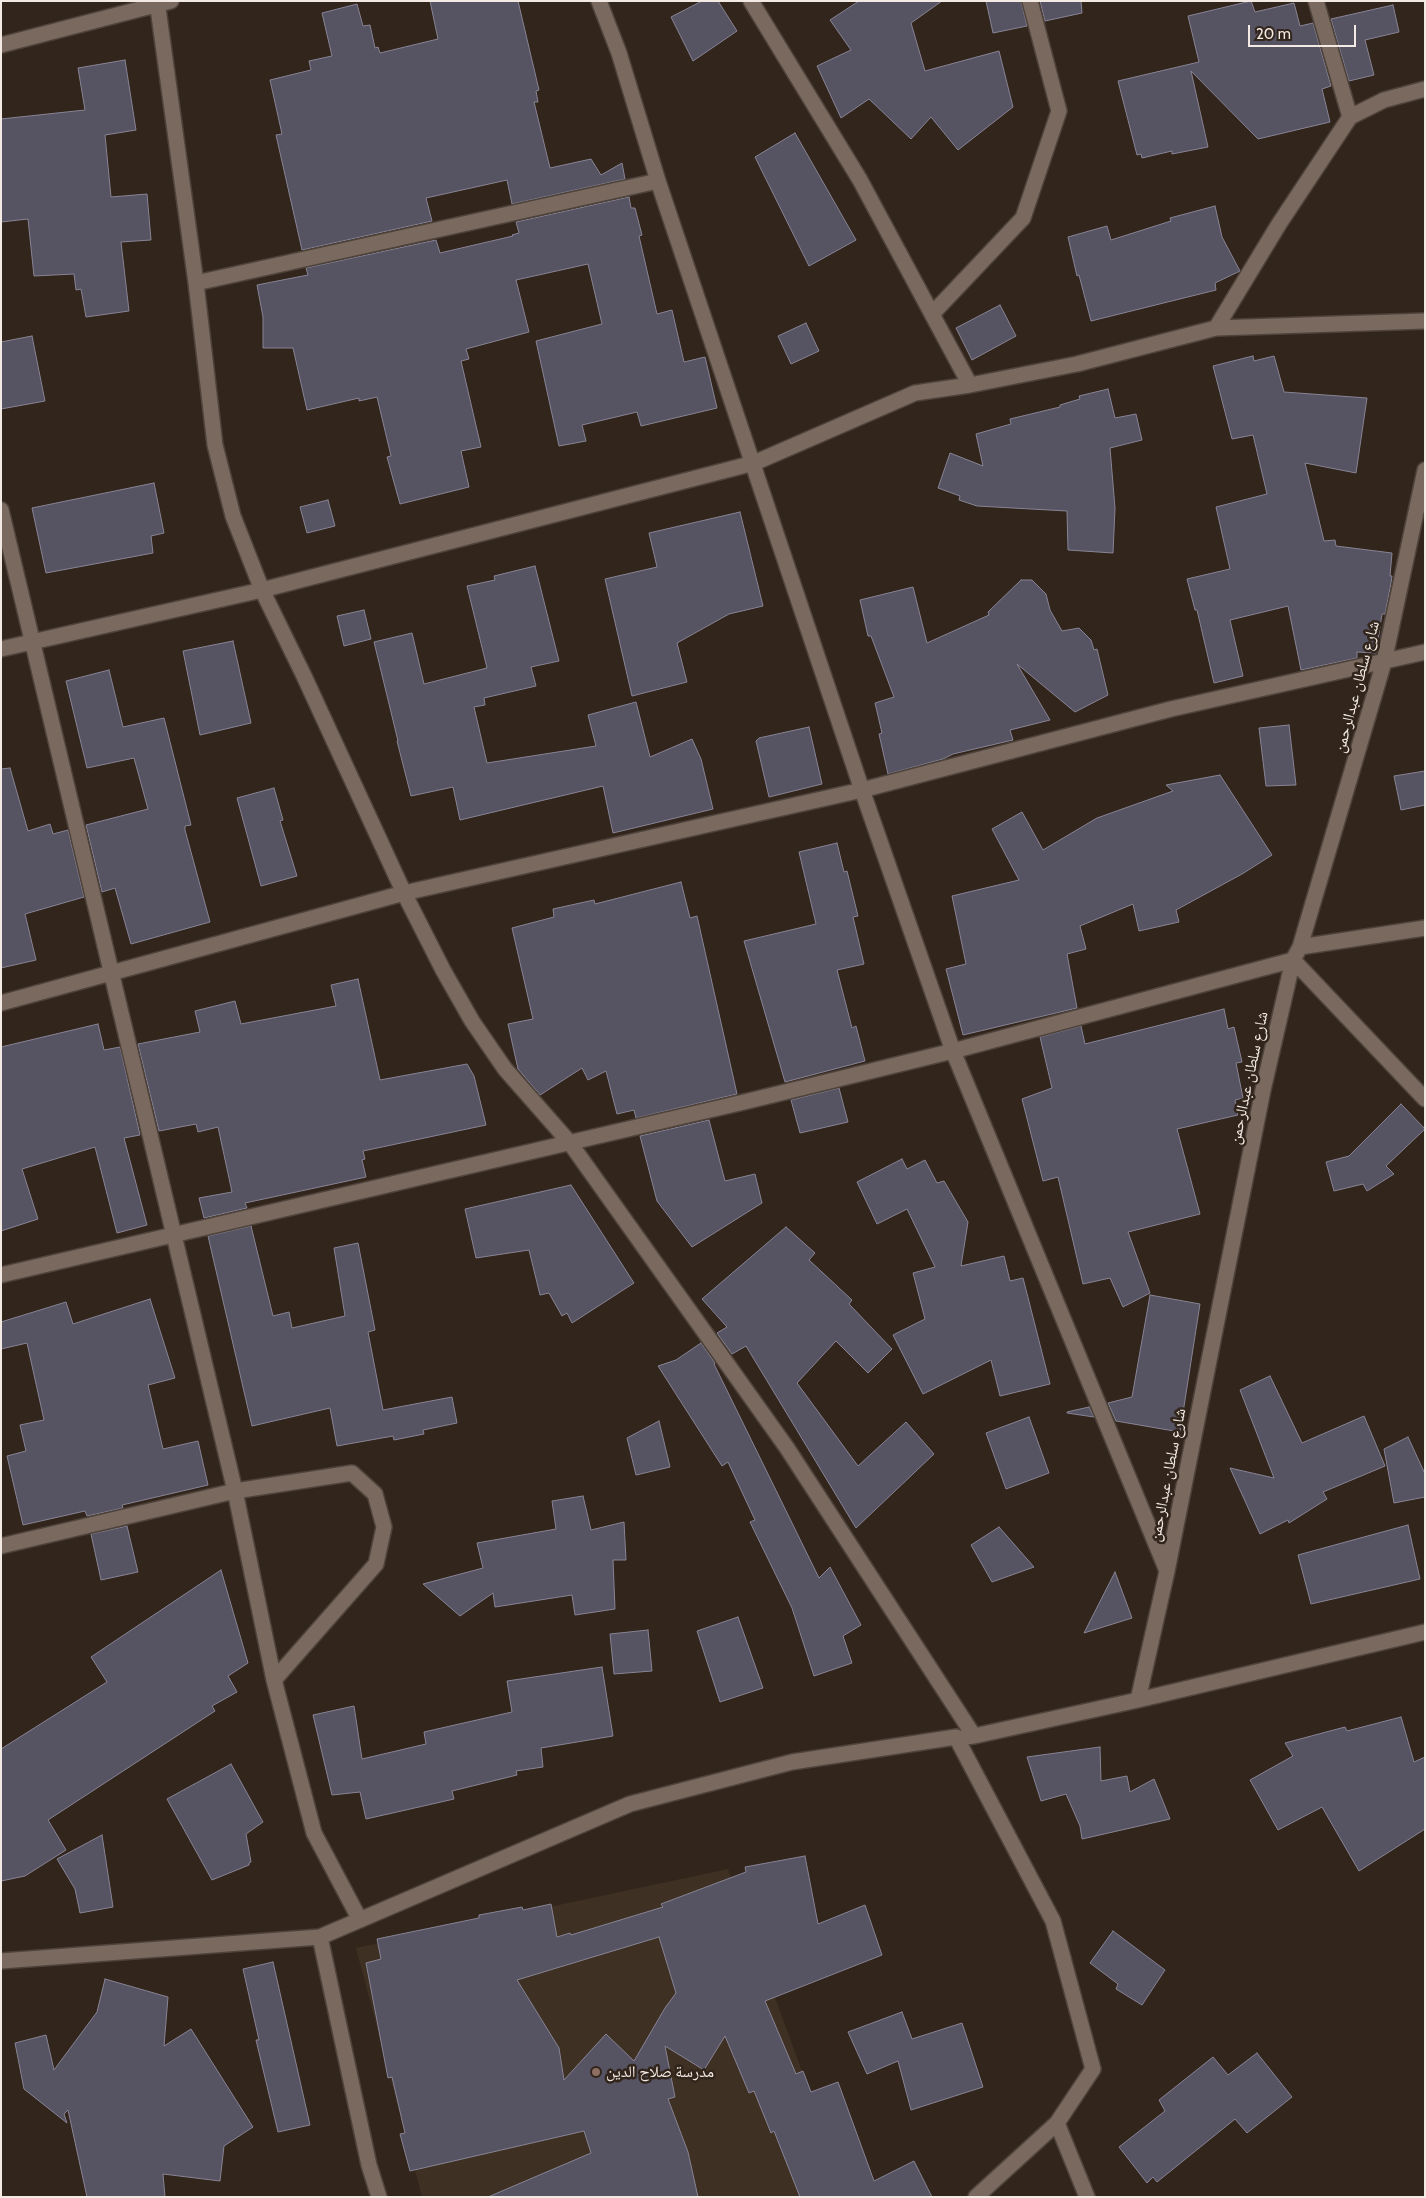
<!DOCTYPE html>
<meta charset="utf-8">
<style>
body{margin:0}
#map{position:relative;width:1426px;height:2198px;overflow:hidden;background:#32251c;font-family:Cabin,sans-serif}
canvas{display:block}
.frame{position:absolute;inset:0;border:2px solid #f3eae4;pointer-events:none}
.scale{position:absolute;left:1248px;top:25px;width:108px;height:22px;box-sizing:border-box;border:2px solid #f3eae4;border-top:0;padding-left:6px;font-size:15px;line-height:18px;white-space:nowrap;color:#f3eae4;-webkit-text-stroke:4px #32251c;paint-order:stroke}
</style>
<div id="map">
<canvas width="1426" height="2198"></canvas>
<div class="frame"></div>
<div class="scale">20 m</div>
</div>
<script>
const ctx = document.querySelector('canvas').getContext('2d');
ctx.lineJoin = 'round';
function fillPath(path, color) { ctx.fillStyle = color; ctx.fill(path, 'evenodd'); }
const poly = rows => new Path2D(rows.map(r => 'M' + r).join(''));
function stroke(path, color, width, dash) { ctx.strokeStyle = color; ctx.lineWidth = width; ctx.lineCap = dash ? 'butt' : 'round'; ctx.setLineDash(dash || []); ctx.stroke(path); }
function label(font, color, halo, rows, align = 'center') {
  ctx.font = font + ' Cabin,"Noto Naskh Arabic",sans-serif'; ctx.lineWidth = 5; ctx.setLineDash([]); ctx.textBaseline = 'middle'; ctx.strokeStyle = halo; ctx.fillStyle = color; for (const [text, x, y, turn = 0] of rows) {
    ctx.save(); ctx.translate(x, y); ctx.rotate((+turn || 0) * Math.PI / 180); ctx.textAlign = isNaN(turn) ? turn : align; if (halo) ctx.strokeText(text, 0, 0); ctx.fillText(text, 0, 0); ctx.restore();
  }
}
fillPath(poly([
 [728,1869,848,2197,422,2197,356,1948]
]), '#3e3123');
const building = poly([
 [430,1,518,1,539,90,536,91,538,102,534,102,550,168,591,159,601,175,622,163,625,179,512,204,507,180,426,198,432,221,302,250,276,135,282,134,270,80,311,70,309,61,332,56,322,13,357,4,363,26,370,25,375,48,378,47,380,53,438,39,430,1],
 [702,1,718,1,737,31,693,61,671,17,702,1],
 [859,1,942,1,911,23,925,71,999,51,1013,107,958,150,931,117,911,139,869,99,841,118,817,66,851,50,830,20,859,1],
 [986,1,1021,1,1027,26,993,33,986,1],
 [1040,1,1081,1,1082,13,1045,21,1040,1],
 [1251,1,1255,12,1294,3,1300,26,1313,23,1331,86,1322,89,1330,122,1258,139,1191,71,1208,147,1172,154,1172,151,1142,158,1141,154,1137,155,1118,81,1199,62,1188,16,1251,1],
 [1393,5,1399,32,1365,40,1374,75,1349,81,1331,19,1393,5],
 [125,60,136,130,105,135,111,197,147,194,151,240,121,242,129,311,86,317,81,289,76,290,74,274,34,276,28,219,1,222,1,119,85,110,78,68,125,60],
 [795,133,856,240,809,266,755,157,795,133],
 [629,197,631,208,635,208,642,235,639,236,657,314,672,310,684,362,705,357,717,408,641,426,637,412,582,425,586,441,559,446,536,341,602,324,588,264,516,280,529,332,466,349,469,359,461,361,481,447,461,451,469,487,400,504,387,457,391,456,377,397,359,401,359,398,307,410,293,348,263,348,263,317,257,285,308,275,306,268,436,240,440,253,513,236,512,235,519,233,516,222,629,197],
 [1215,206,1222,237,1240,271,1215,283,1216,290,1091,321,1079,275,1077,276,1068,237,1107,226,1111,240,1171,221,1170,218,1215,206],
 [1000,305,1016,336,972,360,956,328,1000,305],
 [806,323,819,351,791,364,778,336,806,323],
 [32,336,45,401,1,409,1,342,32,336],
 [1253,356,1254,361,1274,356,1284,392,1367,398,1356,473,1305,463,1324,541,1335,540,1336,546,1392,553,1390,576,1392,576,1391,583,1385,614,1382,614,1376,653,1357,652,1357,658,1301,670,1288,606,1230,620,1243,676,1214,683,1197,610,1195,610,1187,579,1230,569,1216,507,1267,494,1253,435,1232,439,1213,366,1253,356],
 [1108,389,1115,418,1136,414,1142,440,1110,448,1115,508,1113,553,1068,550,1067,511,977,506,959,500,960,496,938,488,950,453,983,466,976,434,1011,424,1010,419,1060,407,1060,405,1080,399,1079,396,1108,389],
 [154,483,164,533,151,536,153,553,46,573,32,508,154,483],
 [328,500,335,526,307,533,300,507,328,500],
 [740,512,763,606,729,614,677,643,687,682,632,696,605,579,657,567,649,533,740,512],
 [535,566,559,661,531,667,536,686,484,698,485,705,474,707,487,763,596,746,588,715,636,702,650,757,692,739,701,759,713,809,613,833,603,786,460,820,453,787,411,796,397,741,398,741,374,642,412,633,424,684,487,668,467,586,495,580,494,576,535,566],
 [1021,580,1032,580,1046,594,1050,610,1062,631,1079,628,1091,640,1094,650,1097,649,1108,695,1075,712,1017,664,1050,720,1010,730,1013,740,953,754,943,759,888,774,879,734,882,733,875,703,894,697,871,636,868,636,860,600,913,587,927,643,989,615,988,612,1021,580],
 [364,610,371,639,344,646,337,616,364,610],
 [233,641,251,723,200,735,183,651,233,641],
 [109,670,123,727,164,718,191,825,185,826,185,830,210,922,131,944,115,888,102,892,86,825,148,809,134,758,87,768,66,681,109,670],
 [1289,725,1296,785,1266,786,1259,728,1289,725],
 [809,727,822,784,769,797,756,741,759,738,809,727],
 [10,768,28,831,50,824,53,834,68,830,84,897,25,914,36,960,1,968,1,769,10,768],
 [1425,771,1425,805,1401,810,1394,776,1425,771],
 [1220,775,1272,855,1242,874,1176,910,1179,922,1139,931,1133,904,1080,926,1086,949,1067,954,1077,1008,963,1035,946,969,966,964,952,896,1019,880,992,829,1022,812,1043,850,1097,818,1173,791,1166,785,1220,775],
 [274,788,283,820,280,821,297,876,261,886,237,798,274,788],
 [837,843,844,872,847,871,858,916,853,917,864,964,837,970,852,1028,856,1026,865,1061,785,1082,744,941,816,924,799,852,837,843],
 [681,882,690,918,697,916,737,1094,636,1118,634,1110,617,1114,606,1071,588,1080,582,1068,540,1095,518,1069,508,1024,533,1019,512,928,554,917,553,909,594,900,595,904,681,882],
 [358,979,380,1080,467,1064,474,1076,486,1125,363,1151,365,1159,362,1160,366,1177,245,1203,247,1208,204,1218,199,1198,232,1192,218,1127,198,1132,196,1124,159,1131,138,1044,200,1032,195,1011,235,1001,241,1024,336,1006,331,985,358,979],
 [1224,1009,1228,1029,1234,1027,1242,1062,1236,1063,1243,1098,1235,1100,1238,1115,1177,1129,1200,1214,1128,1232,1150,1293,1123,1307,1110,1278,1083,1284,1058,1177,1043,1181,1022,1099,1052,1088,1040,1037,1081,1026,1085,1044,1224,1009],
 [98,1024,104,1050,120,1047,140,1135,124,1138,147,1225,117,1233,95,1147,22,1169,38,1219,1,1231,1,1047,98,1024],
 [839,1088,848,1122,800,1133,791,1100,839,1088],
 [1401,1104,1425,1129,1386,1166,1394,1174,1367,1191,1363,1184,1334,1191,1326,1162,1349,1156,1401,1104],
 [709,1120,725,1181,755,1174,762,1203,692,1247,657,1201,640,1136,709,1120],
 [902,1159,907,1169,925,1160,937,1183,944,1181,968,1222,961,1266,1004,1256,1010,1281,1023,1278,1050,1384,1000,1396,991,1360,923,1394,893,1335,925,1319,913,1273,935,1267,907,1209,877,1224,857,1182,902,1159],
 [571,1185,634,1283,572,1323,567,1313,562,1316,549,1293,540,1295,529,1250,476,1258,465,1209,571,1185],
 [251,1226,273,1316,289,1312,292,1328,345,1316,334,1248,358,1243,375,1330,368,1332,383,1410,452,1397,457,1423,423,1430,424,1434,394,1440,393,1436,337,1446,330,1408,252,1426,208,1236,251,1226],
 [786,1227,815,1253,809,1260,852,1300,849,1304,892,1349,868,1373,836,1341,797,1383,858,1466,906,1422,934,1454,856,1528,746,1346,732,1354,717,1333,727,1327,702,1299,786,1227],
 [1150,1295,1200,1304,1180,1432,1116,1421,1108,1403,1132,1397,1150,1295],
 [150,1299,175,1378,148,1385,163,1449,198,1441,208,1485,122,1505,123,1508,87,1516,85,1511,23,1525,7,1456,26,1451,20,1425,44,1420,27,1343,1,1349,1,1322,66,1302,73,1324,150,1299],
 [701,1343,715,1363,714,1364,819,1578,830,1567,861,1625,843,1636,852,1663,814,1676,792,1608,750,1522,755,1520,728,1462,722,1466,658,1366,676,1360,701,1343],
 [1270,1376,1302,1443,1364,1416,1385,1466,1323,1492,1327,1499,1289,1523,1288,1520,1260,1534,1230,1468,1274,1478,1240,1390,1270,1376],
 [1089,1407,1094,1417,1067,1413,1067,1412,1089,1407],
 [1029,1417,1049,1473,1006,1489,986,1433,1029,1417],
 [659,1421,670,1467,636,1475,627,1438,659,1421],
 [1408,1437,1425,1474,1425,1497,1394,1503,1384,1449,1408,1437],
 [583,1496,591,1530,624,1522,626,1560,613,1560,615,1609,575,1615,572,1595,495,1607,493,1593,460,1616,423,1584,483,1568,477,1543,556,1529,552,1501,583,1496],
 [1408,1525,1420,1579,1311,1604,1298,1555,1408,1525],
 [127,1526,138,1572,101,1580,91,1534,127,1526],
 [999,1527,1034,1567,992,1582,971,1545,999,1527],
 [221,1570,248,1663,228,1676,237,1692,212,1706,215,1711,48,1820,66,1850,25,1876,1,1881,1,1749,107,1682,91,1657,221,1570],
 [1115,1572,1132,1618,1084,1633,1115,1572],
 [738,1617,763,1688,720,1702,697,1631,738,1617],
 [648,1630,652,1671,614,1674,610,1634,648,1630],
 [602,1667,613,1736,541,1748,543,1767,516,1771,517,1775,452,1791,454,1799,397,1812,366,1819,360,1792,332,1795,313,1715,354,1706,362,1759,426,1744,424,1732,512,1712,507,1681,602,1667],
 [1401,1717,1414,1762,1425,1757,1425,1829,1359,1871,1322,1807,1278,1830,1250,1780,1293,1756,1285,1743,1345,1727,1347,1731,1401,1717],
 [1100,1747,1101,1781,1127,1776,1130,1792,1154,1779,1170,1819,1082,1839,1080,1826,1066,1794,1041,1801,1027,1757,1100,1747],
 [231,1764,263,1822,246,1834,251,1862,249,1863,249,1865,212,1880,167,1799,231,1764],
 [102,1835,113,1907,80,1913,75,1889,57,1859,102,1835],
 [805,1856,818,1924,865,1905,882,1955,765,2001,796,2074,803,2071,811,2092,838,2082,874,2181,914,2161,932,2197,800,2197,774,2131,771,2133,754,2091,749,2093,725,2036,704,2070,665,2046,675,2097,668,2099,688,2152,698,2197,488,2197,591,2153,584,2131,410,2171,400,2134,405,2133,392,2077,388,2078,366,1963,381,1959,377,1939,479,1918,479,1915,522,1907,523,1910,551,1904,557,1937,570,1933,571,1935,663,1907,661,1904,746,1872,745,1867,805,1856],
 [659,1937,676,1993,665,2008,634,2061,606,2034,564,2080,559,2048,517,1980,659,1937],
 [1113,1931,1165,1970,1142,2005,1116,1989,1118,1984,1090,1963,1113,1931],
 [273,1962,310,2125,278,2132,256,2040,259,2040,243,1969,273,1962],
 [105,1979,168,1997,164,2046,191,2029,253,2127,224,2146,220,2181,163,2174,165,2197,87,2197,68,2110,64,2114,67,2123,24,2089,15,2043,46,2035,54,2070,97,2012,105,1979],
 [902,2012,912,2039,962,2023,983,2087,911,2110,898,2061,867,2074,848,2032,902,2012],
 [1257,2053,1292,2097,1247,2133,1235,2119,1157,2182,1153,2177,1147,2183,1119,2147,1165,2111,1159,2100,1213,2057,1228,2075,1257,2053]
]);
fillPath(building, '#565362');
stroke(building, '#888495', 1);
const minor = poly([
 [157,1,196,283,215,445,233,516,262,590,304,676,404,893,443,970,472,1021,505,1069,570,1143,787,1448,974,1736],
 [599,1,619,53,658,181,862,790,953,1051,1167,1571],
 [751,1,860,180,970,385],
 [1316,1,1350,117],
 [1,45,171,1],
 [196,283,658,181],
 [932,314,1023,218,1059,111,1030,1],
 [1216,328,1279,224,1350,117,1384,100,1425,89],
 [1,510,235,1491,274,1680,314,1833,360,1920],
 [1,649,262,590,754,463,915,393,970,385,1077,364,1216,328,1425,321],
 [1300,947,1425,928],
 [1,1003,404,893,862,790,1171,709,1425,652],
 [1,1275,744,1102,953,1051,1293,960,1425,1099],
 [1,1546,235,1491,352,1473,375,1494,384,1527,376,1564,274,1680],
 [1138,1700,1167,1571,1263,1090,1293,960,1300,947,1384,662,1425,470],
 [965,1737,974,1736,1138,1700,1425,1632],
 [320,1937,369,2165,379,2197],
 [1,1961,320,1937,630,1804,792,1762,956,1737,1053,1921,1093,2069,1057,2123,1087,2197],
 [976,2197,1057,2123]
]);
stroke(minor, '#4e433b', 18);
stroke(minor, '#79695f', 15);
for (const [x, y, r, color] of [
 [596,2072,5,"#8d6e63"]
]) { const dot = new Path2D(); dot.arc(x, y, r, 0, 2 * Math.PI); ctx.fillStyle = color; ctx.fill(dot); stroke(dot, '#32251c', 2); }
label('16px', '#f3eae4', '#32251c', [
 ["شارع سلطان عبدالرحمن",1357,687,-75],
 ["شارع سلطان عبدالرحمن",1249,1078,-78],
 ["شارع سلطان عبدالرحمن",1168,1475,-79]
]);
label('16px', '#f3eae4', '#32251c', [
 ["مدرسة صلاح الدين",606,2072]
], 'left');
</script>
